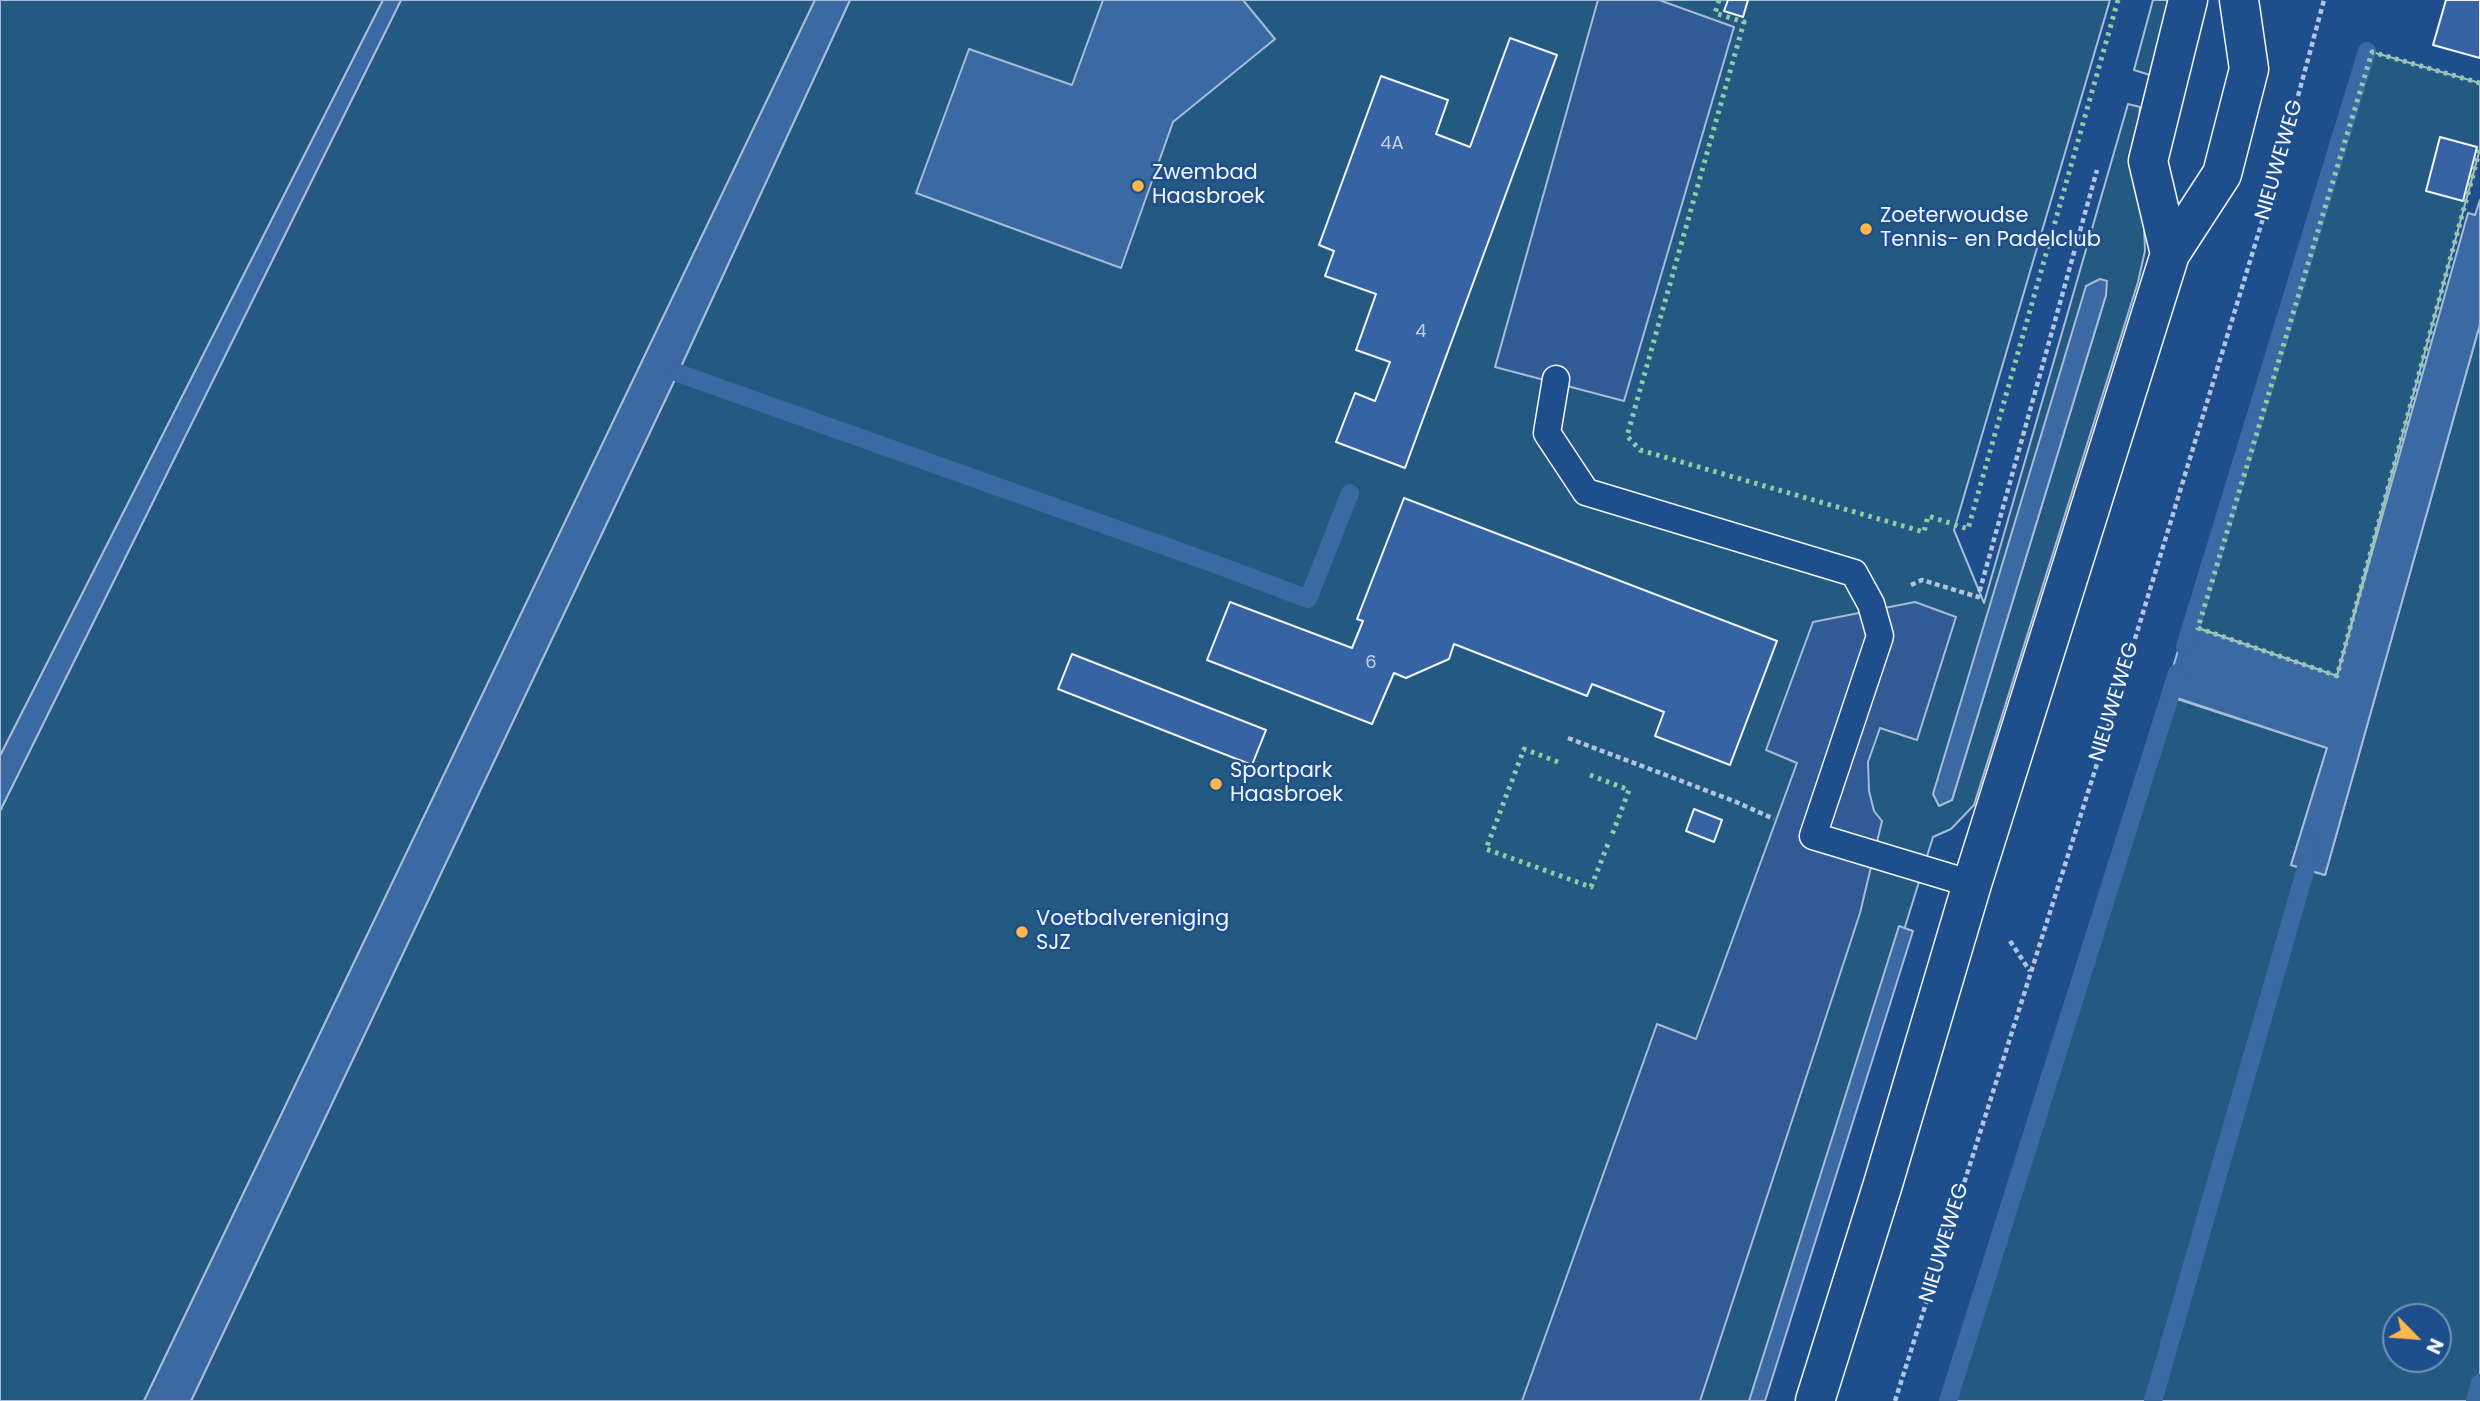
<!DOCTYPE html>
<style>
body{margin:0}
#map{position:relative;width:2480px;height:1401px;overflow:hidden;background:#1f4e8c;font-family:Poppins,sans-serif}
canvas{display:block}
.north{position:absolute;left:2382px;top:1303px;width:70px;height:70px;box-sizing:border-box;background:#1f4e8c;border:2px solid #7391ba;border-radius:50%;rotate:115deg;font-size:19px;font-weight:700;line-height:28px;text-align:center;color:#f2f6ff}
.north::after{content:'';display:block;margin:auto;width:24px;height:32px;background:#ffb74d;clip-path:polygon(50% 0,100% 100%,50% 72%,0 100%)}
</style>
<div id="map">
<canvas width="2480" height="1401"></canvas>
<div class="north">N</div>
</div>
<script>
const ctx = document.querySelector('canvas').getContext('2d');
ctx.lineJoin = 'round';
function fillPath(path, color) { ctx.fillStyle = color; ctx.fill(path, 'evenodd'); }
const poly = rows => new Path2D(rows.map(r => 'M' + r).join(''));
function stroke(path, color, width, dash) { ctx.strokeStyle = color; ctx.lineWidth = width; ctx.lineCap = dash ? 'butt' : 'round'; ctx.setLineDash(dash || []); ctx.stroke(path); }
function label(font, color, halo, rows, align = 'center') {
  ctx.font = font + ' Poppins,sans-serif'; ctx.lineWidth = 5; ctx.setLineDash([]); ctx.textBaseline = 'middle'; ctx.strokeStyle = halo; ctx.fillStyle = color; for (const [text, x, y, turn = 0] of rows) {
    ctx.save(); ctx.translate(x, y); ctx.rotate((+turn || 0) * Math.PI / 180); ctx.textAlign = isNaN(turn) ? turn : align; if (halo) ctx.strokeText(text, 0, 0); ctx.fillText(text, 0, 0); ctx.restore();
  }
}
const green = poly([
 [0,0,383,0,0,756,0,0],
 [401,0,815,0,144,1401,0,1401,0,811,401,0],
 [850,0,2110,0,1954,530,1984,603,2128,104,2140,107,2134,181,2144,225,2145,251,2138,282,1974,805,1951,829,1933,837,1757,1401,191,1401,678,373,850,0],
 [2106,281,2106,295,1952,800,2106,281],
 [2153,0,2170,0,2150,75,2134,70,2153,0],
 [2372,52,2480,83,2480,149,2337,676,2198,628,2372,52],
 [2480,324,2480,1401,1954,1401,2177,699,2327,748,2291,865,2325,875,2480,324],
 [2396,1317,2438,1317,2438,1359,2396,1359,2396,1317]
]);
fillPath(green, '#245a82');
stroke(green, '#a8bbd7', 2);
const parking = poly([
 [1598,0,1659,0,1734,27,1624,401,1495,367,1598,0],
 [1915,602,1956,617,1917,740,1880,728,1868,762,1869,791,1874,811,1882,821,1860,913,1700,1401,1522,1401,1657,1024,1696,1039,1797,763,1766,750,1813,622,1915,602]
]);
fillPath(parking, '#305b95');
stroke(parking, '#a8bbd7', 2);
const water = poly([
 [383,0,401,0,0,811,0,756,383,0],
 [815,0,850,0,678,373,191,1401,144,1401,815,0],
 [1103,0,1243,0,1275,39,1173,122,1121,268,916,193,969,49,1072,85,1103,0],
 [2480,200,2480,324,2325,875,2291,865,2327,748,2165,694,2186,624,2337,676,2468,213,2475,215,2480,200],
 [2100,279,2107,281,2106,295,1952,800,1939,806,1933,794,2086,286,2100,279],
 [1899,926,1913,931,1765,1401,1749,1401,1899,926]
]);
fillPath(water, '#3b69a3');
stroke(water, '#a8bbd7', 2);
stroke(poly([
 [678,373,1215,564,1308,599,1350,493],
 [2185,647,2367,51],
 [1948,1401,2177,673],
 [2153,1401,2312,847],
 [2475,1401,2480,1383]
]), '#3b69a3', 18);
const building = poly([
 [1728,0,1748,0,1743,17,1724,11,1728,0],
 [2446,0,2480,0,2480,58,2433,45,2446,0],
 [1510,38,1557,55,1405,468,1336,442,1355,393,1375,401,1390,362,1356,350,1376,294,1325,276,1334,251,1319,245,1381,76,1448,100,1436,134,1470,147,1510,38],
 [2440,137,2477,147,2463,201,2426,191,2440,137],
 [1404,498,1777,641,1730,765,1655,736,1664,712,1592,684,1587,696,1454,644,1449,659,1406,678,1394,673,1372,724,1207,660,1230,602,1352,648,1363,621,1357,619,1404,498],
 [1072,654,1266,730,1252,765,1058,689,1072,654],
 [1694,809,1722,820,1714,842,1686,831,1694,809]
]);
fillPath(building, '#3563a3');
stroke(building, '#f2f6ff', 2);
const lane = poly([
 [1556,379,1547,433,1586,492,1854,573,1871,604,1880,636,1813,836,1972,884]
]);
const street = poly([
 [2170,254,2148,161,2188,0],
 [1815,1401,1883,1184,1972,884,2170,254,2222,174,2249,69,2239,0]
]);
stroke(lane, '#f2f6ff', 29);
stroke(street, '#f2f6ff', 41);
stroke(poly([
 [2287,137,2324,0],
 [1911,585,1922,580,1978,597,2097,170],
 [1568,738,1734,801,1774,819],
 [2010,941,2030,971],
 [1895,1401,2096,767,2268,202]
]), '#b3c4dc', 4.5, [5, 3.5]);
stroke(lane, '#1f4e8c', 26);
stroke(street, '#1f4e8c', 38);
stroke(poly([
 [1719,0,1715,13,1744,22,1627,436,1640,450,1924,532,1928,516,1968,529,2118,0],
 [2480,83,2372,52,2198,628,2337,676,2480,149],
 [1558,762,1524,749,1486,849,1591,887,1608,844],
 [1590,775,1629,790,1612,835]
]), '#97c8a6', 5, [3.5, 5]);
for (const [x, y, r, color] of [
 [1138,186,7,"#ffb74d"],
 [1866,229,7,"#ffb74d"],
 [1216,784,7,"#ffb74d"],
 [1022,932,7,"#ffb74d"]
]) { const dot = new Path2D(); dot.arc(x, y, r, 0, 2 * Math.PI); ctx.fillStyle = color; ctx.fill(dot); stroke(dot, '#1f4e8c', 2.5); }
label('18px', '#c3d1e8', null, [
 ["4A",1392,144],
 ["4",1421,332],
 ["6",1371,663]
]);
label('21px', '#f2f6ff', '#1f4e8c', [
 ["NIEUWEWEG",2280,160,-74],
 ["NIEUWEWEG",2115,702,-73],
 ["NIEUWEWEG",1945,1243,-73]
]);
label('21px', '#f2f6ff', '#1f4e8c', [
 ["Zwembad",1152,174],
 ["Haasbroek",1152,198],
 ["Zoeterwoudse",1880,217],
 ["Tennis- en Padelclub",1880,241],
 ["Sportpark",1230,772],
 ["Haasbroek",1230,796],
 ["Voetbalvereniging",1036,920],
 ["SJZ",1036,944]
], 'left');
</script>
